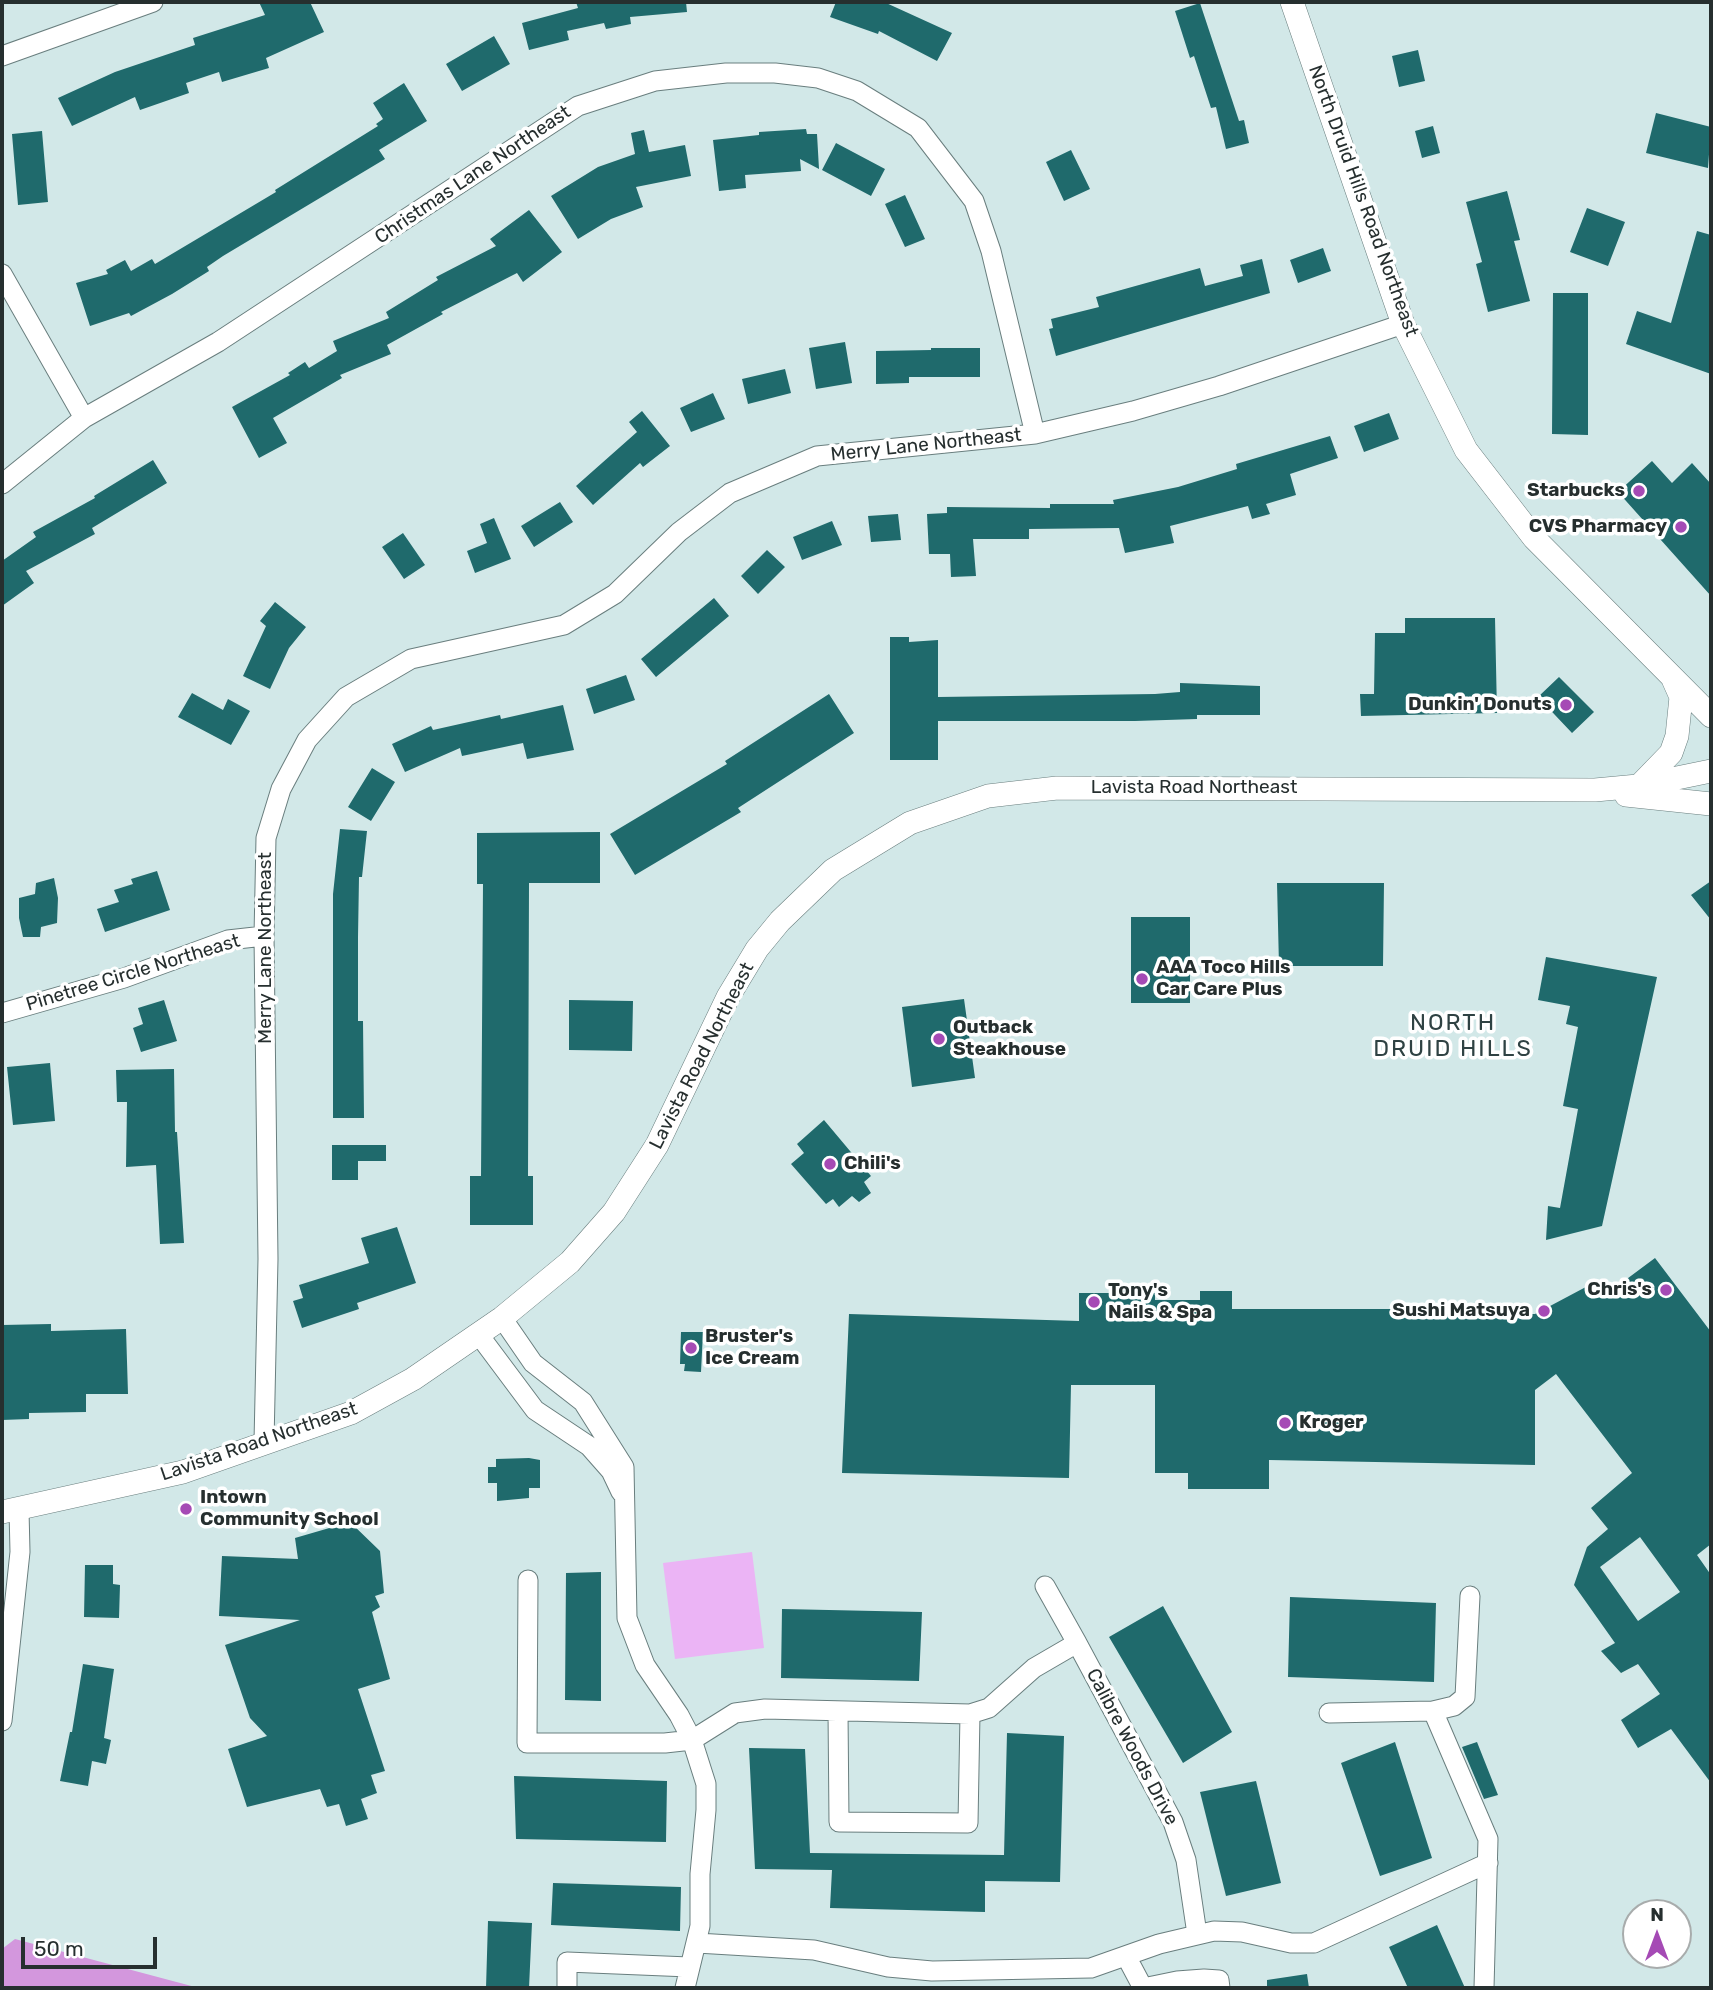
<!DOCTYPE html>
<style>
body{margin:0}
#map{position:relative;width:1713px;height:1990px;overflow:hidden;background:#d2e8e8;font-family:Rubik,sans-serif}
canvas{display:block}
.frame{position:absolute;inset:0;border:4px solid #262f2f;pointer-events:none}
.north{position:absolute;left:1622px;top:1899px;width:70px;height:70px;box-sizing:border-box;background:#fff;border:2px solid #a8acac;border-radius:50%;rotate:0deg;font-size:19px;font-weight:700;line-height:28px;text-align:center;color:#262f2f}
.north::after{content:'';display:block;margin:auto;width:24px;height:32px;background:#a54ab5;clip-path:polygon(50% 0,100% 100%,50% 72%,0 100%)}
.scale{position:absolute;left:21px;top:1937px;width:136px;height:32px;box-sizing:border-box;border:4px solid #262f2f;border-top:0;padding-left:9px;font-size:21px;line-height:24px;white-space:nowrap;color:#262f2f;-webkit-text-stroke:5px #fff;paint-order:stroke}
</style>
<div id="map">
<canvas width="1713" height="1990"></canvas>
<div class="frame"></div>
<div class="north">N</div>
<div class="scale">50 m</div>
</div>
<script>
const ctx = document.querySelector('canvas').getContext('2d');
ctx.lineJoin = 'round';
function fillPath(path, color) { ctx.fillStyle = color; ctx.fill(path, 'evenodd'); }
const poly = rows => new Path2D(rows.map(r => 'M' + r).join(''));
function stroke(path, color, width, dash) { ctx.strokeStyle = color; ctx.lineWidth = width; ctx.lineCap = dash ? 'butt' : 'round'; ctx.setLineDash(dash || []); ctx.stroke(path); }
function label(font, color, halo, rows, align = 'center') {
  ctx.font = font + ' Rubik,sans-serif'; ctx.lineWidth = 7; ctx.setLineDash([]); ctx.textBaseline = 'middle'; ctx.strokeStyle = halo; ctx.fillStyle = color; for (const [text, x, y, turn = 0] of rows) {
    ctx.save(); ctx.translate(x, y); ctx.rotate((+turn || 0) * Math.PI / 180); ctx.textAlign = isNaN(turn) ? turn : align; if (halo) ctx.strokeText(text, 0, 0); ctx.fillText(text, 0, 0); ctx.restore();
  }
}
fillPath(poly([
 [752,1552,764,1648,675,1659,663,1563]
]), '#ebb4f5');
fillPath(poly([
 [15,1939,199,1988,2,1988,2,1949]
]), '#d397dd');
fillPath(poly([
 [259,2,310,2,324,32,266,58,269,68,222,82,219,72,186,83,189,93,140,110,135,97,72,126,58,98,115,72,195,45,193,38,265,15],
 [576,2,686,2,687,12,630,17,631,24,606,29,604,23,567,31,569,40,529,50,522,23,578,8],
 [836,2,884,2,952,33,937,61,879,31,878,34,830,17],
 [1200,3,1239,121,1244,120,1249,143,1226,149,1216,107,1211,108,1194,56,1190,58,1175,11],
 [494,36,510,64,462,91,446,64],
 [1418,50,1425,81,1399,87,1392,56],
 [404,83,427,121,379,150,385,159,223,256,207,267,209,271,172,294,131,316,129,313,90,326,76,283,108,274,106,270,125,260,131,271,152,259,155,264,276,192,275,190,378,126,376,124,383,119,373,103],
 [1656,113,1711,127,1708,168,1646,153],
 [1433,126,1440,153,1422,158,1415,131],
 [806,129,807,134,817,134,819,169,800,159,801,171,745,175,746,188,719,191,713,140,759,135,759,132],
 [644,130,649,152,685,145,691,176,636,187,643,207,611,219,578,239,551,196,598,167,635,154,631,133],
 [42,131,48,202,18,205,12,134],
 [836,143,885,169,871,196,822,170],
 [1071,150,1090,189,1064,201,1046,162],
 [1507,191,1520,240,1514,241,1530,301,1488,312,1476,264,1482,262,1466,202],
 [905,195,925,239,905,247,885,204],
 [1587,208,1625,222,1608,266,1570,252],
 [529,210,562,252,523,282,517,273,441,312,443,314,387,345,391,354,340,375,342,378,273,418,287,443,259,458,232,407,290,375,288,373,305,362,309,368,337,351,333,341,389,318,386,312,438,280,436,277,496,246,490,239],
 [1697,231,1711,235,1711,374,1626,344,1637,311,1671,323],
 [1323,248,1331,271,1298,283,1290,260],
 [1262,259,1270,293,1056,356,1049,329,1053,328,1051,319,1099,307,1096,297,1200,268,1205,286,1243,276,1240,265],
 [1553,293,1588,293,1588,435,1552,434],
 [845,342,852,383,816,389,809,348],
 [931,348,980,348,980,377,909,377,909,383,876,384,876,351,931,350],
 [785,369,791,393,748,404,742,379],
 [713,393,725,419,691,432,680,408],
 [642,411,670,446,643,467,640,463,593,505,576,486,637,432,629,422],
 [1389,413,1399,439,1364,452,1354,426],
 [1330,436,1338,458,1290,474,1296,495,1266,504,1270,514,1252,519,1248,506,1170,526,1174,543,1125,553,1119,528,1029,529,1029,539,973,539,976,576,951,577,950,554,929,554,927,514,947,513,947,507,1050,508,1050,504,1114,504,1113,500,1178,487,1237,469,1236,464],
 [153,460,167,483,92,528,95,534,26,571,34,583,2,606,2,561,36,537,33,532,95,498,94,496],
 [1652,461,1672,483,1692,463,1711,484,1711,596,1618,492],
 [560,502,573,522,534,547,521,526],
 [898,514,901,540,871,542,868,516],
 [494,518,511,559,475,573,467,551,487,543,480,524],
 [832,521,842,545,802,560,793,537],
 [403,533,425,565,404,579,382,547],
 [767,550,785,567,758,594,741,576],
 [714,598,729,616,656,677,641,659],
 [275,602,306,627,289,648,270,689,243,676,266,626,260,621],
 [1405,618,1495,618,1497,713,1361,716,1360,694,1374,694,1375,633,1405,633],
 [890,637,909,637,909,642,938,640,938,697,1155,694,1180,692,1180,683,1260,686,1260,715,1197,715,1197,719,1135,721,938,721,938,760,890,760],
 [626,675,635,700,594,714,586,689],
 [1559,677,1594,712,1572,733,1538,697],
 [192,693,223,710,228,699,250,711,231,745,178,717],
 [829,694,854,733,738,808,741,812,635,875,610,834,727,764,725,761],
 [563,705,574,750,527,759,523,743,462,756,460,748,405,772,392,744,431,726,433,730,500,715,501,719],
 [372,768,395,782,371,821,348,807],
 [340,829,367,831,362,877,359,877,358,937,358,1021,363,1021,364,1118,333,1118,333,894],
 [600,832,600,883,529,883,528,1176,533,1176,533,1225,470,1225,470,1176,481,1176,483,884,477,884,477,833],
 [157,871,170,910,105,932,97,909,119,902,114,890,133,884,131,879],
 [54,878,58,898,57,923,41,927,40,937,23,937,19,918,19,898,35,894,36,883],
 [1711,881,1711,920,1691,895],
 [1277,883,1384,883,1383,966,1279,966],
 [1131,917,1190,917,1190,1003,1131,1003],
 [1546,957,1657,977,1602,1226,1546,1240,1548,1206,1560,1208,1578,1109,1563,1106,1578,1027,1566,1024,1570,1006,1538,1000],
 [964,999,975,1078,912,1087,902,1007],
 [164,1000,177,1041,141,1052,133,1028,143,1024,138,1008],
 [569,1000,633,1001,632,1051,569,1050],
 [50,1063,55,1121,13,1125,7,1067],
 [174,1069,175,1132,177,1132,184,1243,160,1244,156,1165,126,1167,127,1102,117,1102,116,1070],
 [824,1120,871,1176,864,1182,871,1193,859,1202,852,1196,839,1207,833,1199,826,1204,791,1164,804,1153,797,1144],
 [332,1145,386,1145,386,1161,358,1161,358,1180,332,1180],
 [397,1227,416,1283,357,1303,359,1309,302,1328,293,1301,303,1298,299,1285,369,1263,361,1238],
 [1655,1258,1711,1332,1711,1544,1697,1555,1711,1575,1711,1783,1671,1729,1638,1748,1621,1720,1660,1694,1638,1664,1621,1673,1601,1651,1615,1643,1574,1585,1587,1547,1608,1529,1591,1508,1632,1473,1556,1374,1535,1390,1535,1465,1269,1460,1269,1489,1188,1489,1188,1473,1155,1473,1155,1385,1071,1385,1069,1478,842,1473,849,1314,1079,1321,1079,1293,1155,1293,1155,1300,1200,1300,1200,1291,1232,1291,1232,1309,1415,1309,1415,1314,1535,1314,1599,1280,1608,1293],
 [1640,1537,1680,1592,1638,1621,1600,1567],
 [51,1324,51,1331,126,1329,128,1394,86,1394,86,1412,29,1413,29,1419,2,1420,2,1325],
 [681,1332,703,1332,701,1372,684,1371,685,1364,680,1364],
 [529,1458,540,1460,540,1488,529,1488,529,1498,497,1501,497,1483,488,1483,488,1467,496,1467,496,1459],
 [350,1522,380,1551,384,1593,375,1596,380,1607,372,1612,390,1679,358,1689,385,1771,371,1775,377,1793,361,1799,368,1819,346,1826,339,1804,327,1807,320,1789,247,1807,228,1749,267,1736,250,1718,225,1645,300,1620,219,1616,222,1556,298,1559,295,1538],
 [85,1565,113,1565,113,1584,120,1585,119,1618,84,1617],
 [601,1572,601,1701,565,1700,566,1573],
 [1290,1597,1436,1603,1434,1682,1288,1677],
 [1163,1606,1232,1732,1183,1763,1109,1637],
 [782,1609,922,1612,919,1681,781,1678],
 [83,1664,114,1669,104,1738,111,1740,106,1764,92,1761,88,1786,60,1781,70,1732,72,1732],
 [1007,1733,1064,1736,1060,1882,985,1881,985,1912,830,1908,832,1870,755,1869,749,1748,805,1749,810,1853,1004,1855],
 [1395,1742,1432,1858,1380,1876,1341,1763],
 [1477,1742,1498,1795,1484,1799,1462,1747],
 [514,1776,667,1781,666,1842,516,1839],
 [1256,1781,1281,1883,1226,1896,1200,1792],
 [553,1883,681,1887,680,1931,551,1925],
 [488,1921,532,1923,529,1988,486,1988],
 [1437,1925,1465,1988,1408,1988,1389,1947],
 [1307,1974,1309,1988,1267,1988,1267,1980]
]), '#1f6a6c');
const minor = poly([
 [2,56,153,2],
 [2,274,84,418],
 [2,484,84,418,218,342,578,106,655,81,726,73,775,73,818,78,857,91,918,128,974,201,991,251,1035,434],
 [2,1013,124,978,228,940,264,936],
 [502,1318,533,1363,583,1402,624,1467,627,1618,645,1665,679,1715,692,1740,706,1784,706,1810,700,1874,700,1926,685,1988],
 [479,1335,535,1410,589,1446,611,1471,621,1492],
 [264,1442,268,1259,264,936,266,838,281,789,307,740,346,697,411,659,564,625,615,594,679,532,730,493,817,456,1035,434,1133,411,1219,386,1403,324],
 [528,1580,527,1743,665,1743,692,1740,735,1713,765,1709,970,1714,989,1708,1034,1668,1077,1643,1173,1822,1186,1860,1197,1934],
 [1045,1586,1077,1643],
 [1470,1596,1465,1697,1454,1706,1433,1711,1488,1839,1484,1988],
 [838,1711,839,1822,968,1823,970,1714],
 [1329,1713,1433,1711],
 [2,1721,20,1552,19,1510],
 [697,1943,814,1950,888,1967,932,1971,1091,1968,1159,1944,1214,1931,1242,1932,1291,1943,1314,1943,1488,1863],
 [1126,1956,1143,1988,1177,1981,1204,1979,1219,1980,1220,1988],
 [567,1988,567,1962,689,1967]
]);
const major = poly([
 [1292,2,1403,324,1466,450,1534,538,1711,716],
 [1639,786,1671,753,1677,736,1681,697,1673,679],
 [1626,795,1711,804],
 [2,1512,183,1472,351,1413,413,1379,502,1318,570,1262,614,1212,657,1145,728,997,757,949,780,921,833,870,910,823,988,796,1057,788,1595,790,1638,786,1711,771]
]);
stroke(minor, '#697e7e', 21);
stroke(major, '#697e7e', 24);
stroke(minor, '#fff', 19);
stroke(major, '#fff', 23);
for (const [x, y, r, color] of [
 [1639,491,7,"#a54ab5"],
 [1681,527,7,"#a54ab5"],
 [1566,705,7,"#a54ab5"],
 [1142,979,7,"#a54ab5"],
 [939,1039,7,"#a54ab5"],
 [830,1164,7,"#a54ab5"],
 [1666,1290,7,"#a54ab5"],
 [1094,1302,7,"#a54ab5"],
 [1544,1311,7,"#a54ab5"],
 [691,1348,7,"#a54ab5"],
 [1285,1423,7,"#a54ab5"],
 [186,1509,7,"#a54ab5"]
]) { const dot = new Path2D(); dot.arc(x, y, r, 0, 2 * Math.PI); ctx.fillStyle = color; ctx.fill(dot); stroke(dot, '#fff', 2.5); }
label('19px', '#262f2f', '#fff', [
 ["Christmas Lane Northeast",473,175,-34],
 ["North Druid Hills Road Northeast",1363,201,70],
 ["Merry Lane Northeast",926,445,-6],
 ["Lavista Road Northeast",1194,788],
 ["Merry Lane Northeast",266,948,-90],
 ["Pinetree Circle Northeast",133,973,-17],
 ["Lavista Road Northeast",702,1056,-63],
 ["Lavista Road Northeast",259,1442,-19],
 ["Calibre Woods Drive",1132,1747,62]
]);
label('bold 19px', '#262f2f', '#fff', [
 ["Starbucks",1625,491,"right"],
 ["CVS Pharmacy",1667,527,"right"],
 ["Dunkin' Donuts",1552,705,"right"],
 ["AAA Toco Hills",1156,968],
 ["Car Care Plus",1156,990],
 ["Outback",953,1028],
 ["Steakhouse",953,1050],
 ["Chili's",844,1164],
 ["Chris's",1652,1290,"right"],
 ["Tony's",1108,1291],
 ["Nails & Spa",1108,1313],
 ["Sushi Matsuya",1530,1311,"right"],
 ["Bruster's",705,1337],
 ["Ice Cream",705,1359],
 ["Kroger",1299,1423],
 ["Intown",200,1498],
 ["Community School",200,1520]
], 'left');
ctx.letterSpacing = '2px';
label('23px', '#2f4243', '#fff', [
 ["NORTH",1453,1023],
 ["DRUID HILLS",1453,1049]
]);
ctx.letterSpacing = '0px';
</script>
